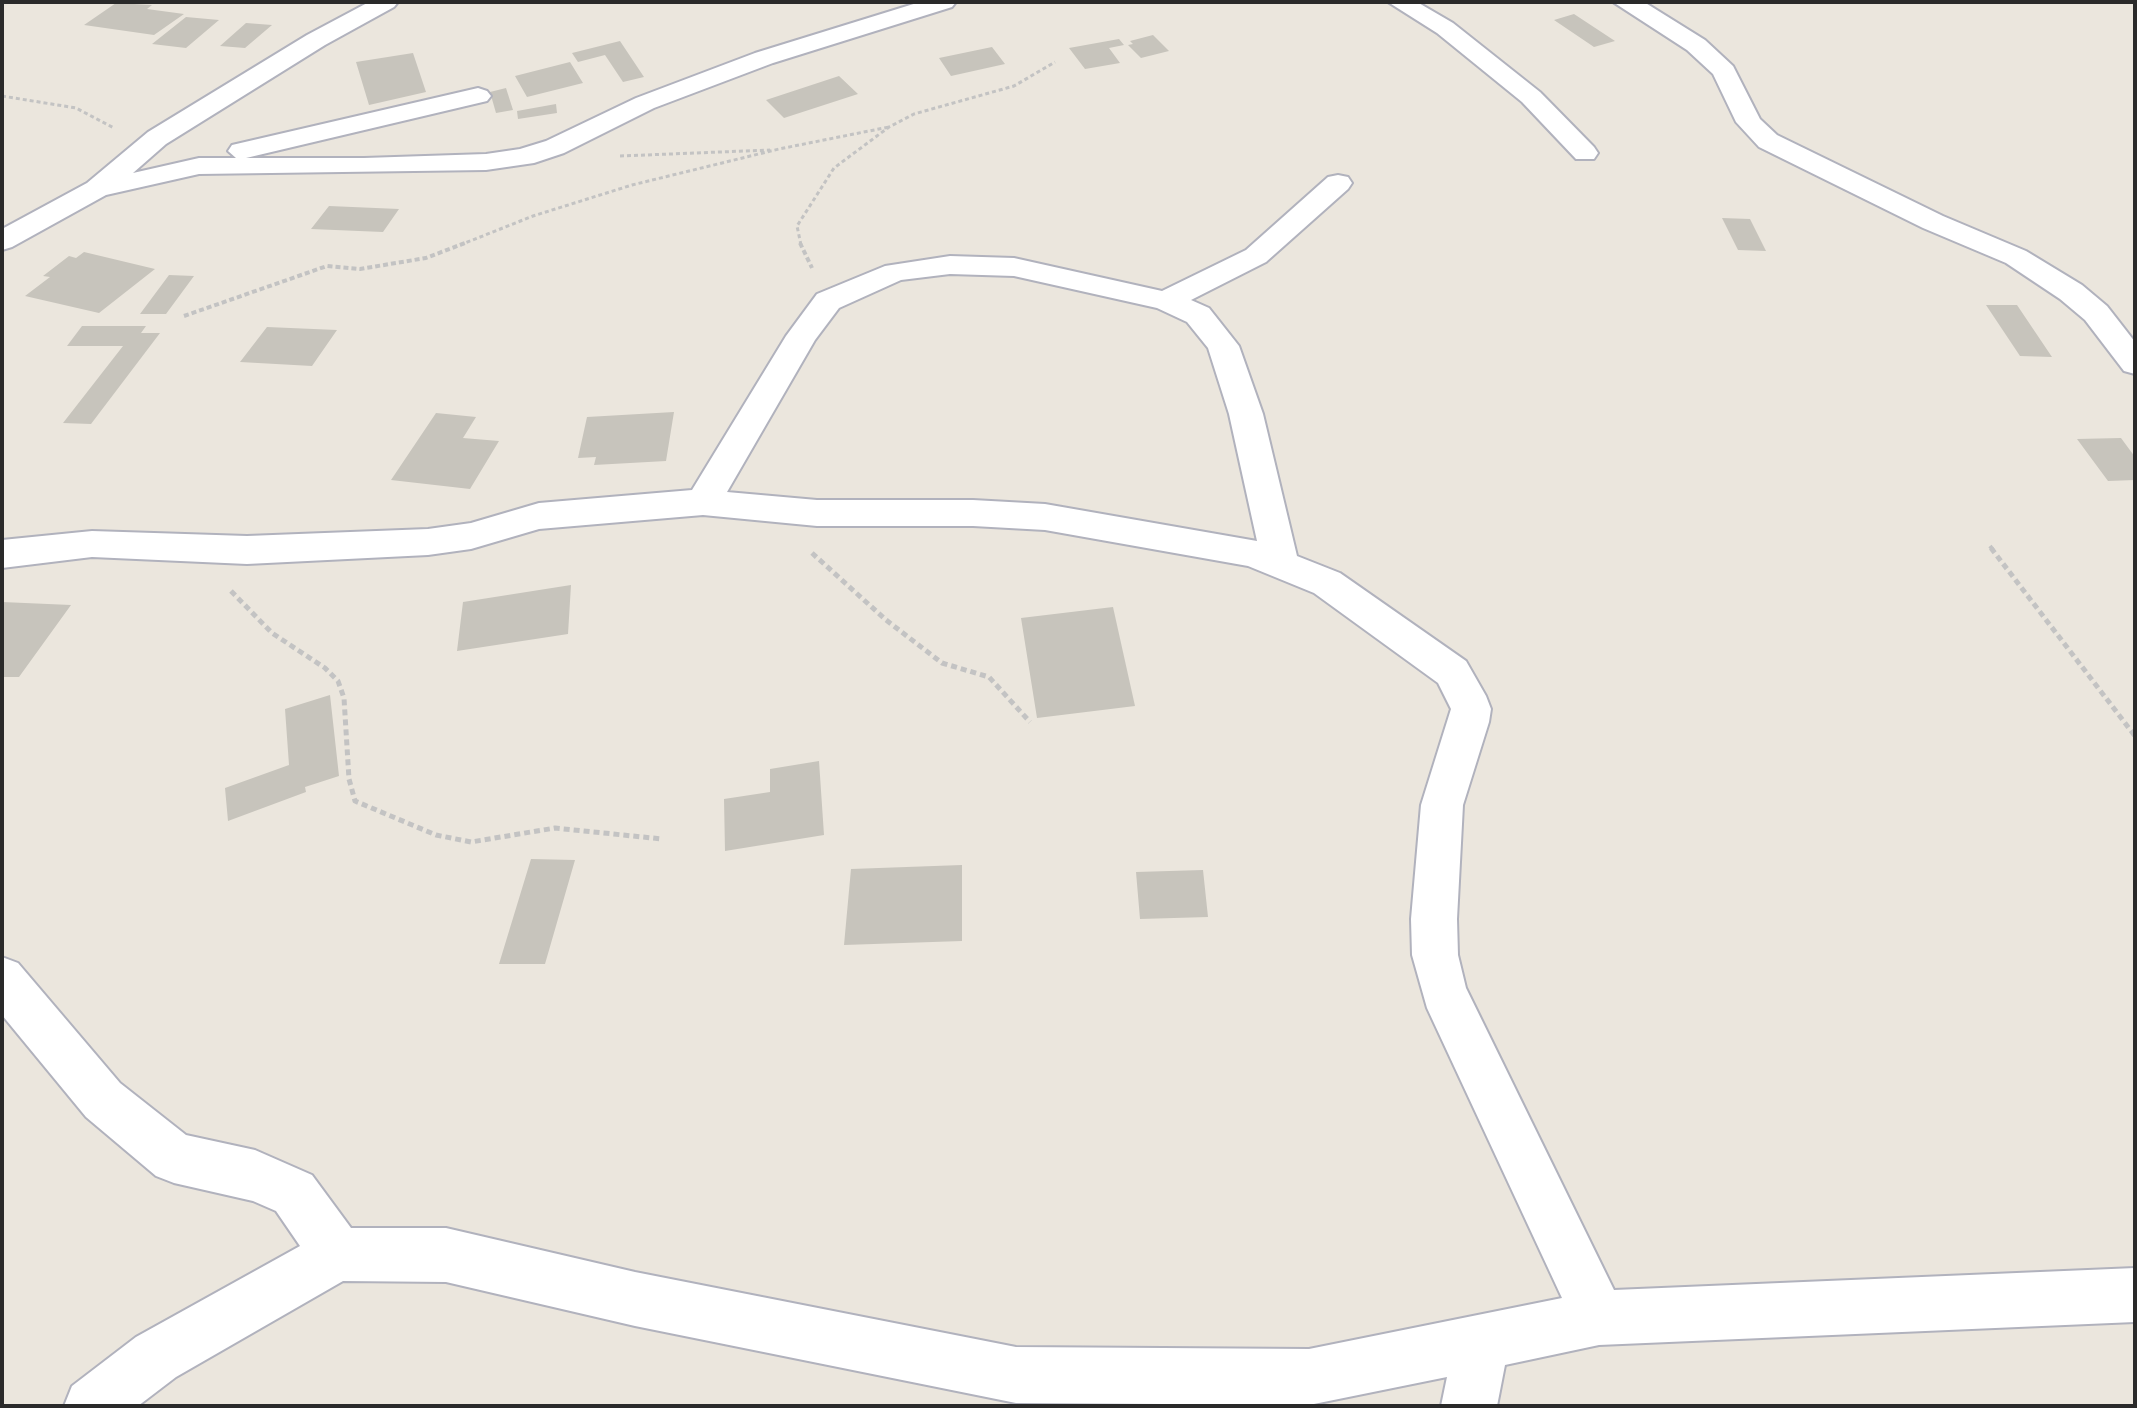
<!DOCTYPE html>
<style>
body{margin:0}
#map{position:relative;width:2137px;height:1408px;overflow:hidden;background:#ebe6dd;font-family:Jost,sans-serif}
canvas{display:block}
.frame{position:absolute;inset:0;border:4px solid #2a2a2a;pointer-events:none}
</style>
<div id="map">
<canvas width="2137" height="1408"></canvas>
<div class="frame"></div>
</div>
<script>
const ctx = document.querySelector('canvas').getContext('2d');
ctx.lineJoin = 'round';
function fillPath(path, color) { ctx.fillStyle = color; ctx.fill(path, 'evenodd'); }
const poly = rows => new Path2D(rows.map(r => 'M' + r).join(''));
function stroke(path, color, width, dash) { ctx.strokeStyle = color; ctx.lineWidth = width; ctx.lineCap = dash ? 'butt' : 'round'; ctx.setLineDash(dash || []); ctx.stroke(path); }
fillPath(poly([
 [116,3,152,5,147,9,184,14,154,35,84,25],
 [1574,14,1615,41,1594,47,1554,20],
 [186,17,219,20,186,48,152,44],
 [246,23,272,25,245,48,220,46],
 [1153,35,1169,51,1141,58,1128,45,1133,44,1130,41],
 [1119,39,1124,45,1109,48,1120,63,1085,69,1069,48],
 [620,41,644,77,623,82,605,55,578,62,572,53],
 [992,47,1005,64,951,76,939,58],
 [413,53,426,92,369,105,356,62],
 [570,62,583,83,527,97,515,76],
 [839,76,858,94,784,118,766,100],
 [506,88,513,110,496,113,490,92],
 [556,104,557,113,518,119,517,111],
 [329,206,399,209,383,232,311,229],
 [1722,218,1750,219,1766,251,1738,250],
 [84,252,155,269,99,313,25,296,50,277,43,276,69,256,76,258],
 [169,275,194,276,166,314,140,314],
 [1986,305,2017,305,2052,357,2020,356],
 [82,326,146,326,141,333,160,333,91,424,63,423,123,346,67,346],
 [267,327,337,330,312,366,240,362],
 [674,412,666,461,594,465,596,457,578,458,587,417],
 [436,413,476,417,463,438,499,441,470,489,391,480],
 [2121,438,2135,457,2135,480,2108,481,2077,439],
 [571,585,568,634,457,651,463,602],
 [2,602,71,605,19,677,2,677],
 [1113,607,1135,706,1037,718,1021,618],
 [330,695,339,776,305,787,306,792,228,821,225,788,289,765,285,709],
 [819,761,824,835,725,851,724,799,770,792,770,769],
 [531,859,575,860,545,964,499,964],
 [962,865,962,941,844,945,851,869],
 [1203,870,1208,917,1140,919,1136,872]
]), '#c7c4bc');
const minor = poly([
 [369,2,398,2,394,7,325,45,166,144,133,173,199,158,236,158,228,151,232,145,478,88,487,91,491,96,487,101,246,158,364,158,486,154,520,149,546,141,636,98,755,53,920,2,956,2,952,7,773,63,654,108,564,153,534,163,486,170,199,174,106,195,12,247,2,250,2,229,87,183,148,132,307,35,369,2],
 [1388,2,1417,2,1453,23,1540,92,1594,147,1598,153,1594,159,1576,159,1522,102,1437,33,1388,2],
 [1613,2,1644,2,1705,40,1733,66,1760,119,1777,135,1943,216,2026,251,2082,285,2107,306,2135,342,2135,374,2124,371,2085,320,2060,299,2006,263,1923,228,1759,147,1736,122,1713,74,1687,50,1613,2],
 [1338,175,1348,177,1352,183,1348,189,1266,262,1191,300,1209,308,1239,346,1263,414,1297,556,1340,573,1466,661,1486,696,1491,709,1489,722,1463,805,1457,919,1458,955,1466,988,1614,1290,2135,1268,2135,1322,1599,1345,1505,1365,1497,1406,1441,1406,1447,1377,1309,1405,1016,1403,635,1326,446,1282,343,1281,176,1377,138,1406,64,1406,72,1386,136,1337,300,1246,276,1211,253,1201,174,1183,156,1176,86,1117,2,1015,2,957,18,963,120,1083,186,1135,255,1150,312,1175,351,1228,446,1228,635,1272,1016,1347,1309,1349,1562,1298,1427,1008,1412,955,1411,919,1421,805,1451,709,1438,683,1314,593,1248,566,1045,530,973,526,817,526,703,515,539,529,471,549,428,555,247,564,92,557,2,568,2,540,92,531,247,536,428,529,471,523,539,503,692,490,786,336,817,294,885,266,950,256,1014,258,1162,291,1246,250,1328,177,1338,175],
 [950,274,1014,276,1157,308,1187,322,1208,348,1229,414,1257,541,1045,504,973,500,817,500,727,492,815,340,839,308,901,280,950,274]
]);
stroke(minor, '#b1b2bd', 4);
stroke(poly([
 [2,96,76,108,114,128],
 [620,156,770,150],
 [460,245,533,216,632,185,779,149,889,127],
 [801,245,797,226,834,168,889,127,914,114,1014,86,1055,62]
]), '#c3c3c3', 3, [4, 3]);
stroke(poly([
 [800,243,812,268],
 [184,316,327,266,360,269,426,258,465,243],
 [1990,546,1993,550]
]), '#c3c3c3', 4, [5, 3]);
stroke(poly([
 [1991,548,2135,736],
 [812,553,886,620,942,663,989,677,1030,722],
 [231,591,272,633,325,668,338,681,344,698,349,779,355,801,436,835,471,842,555,828,662,839]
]), '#c3c3c3', 5, [6, 4]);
fillPath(minor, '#fff');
</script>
